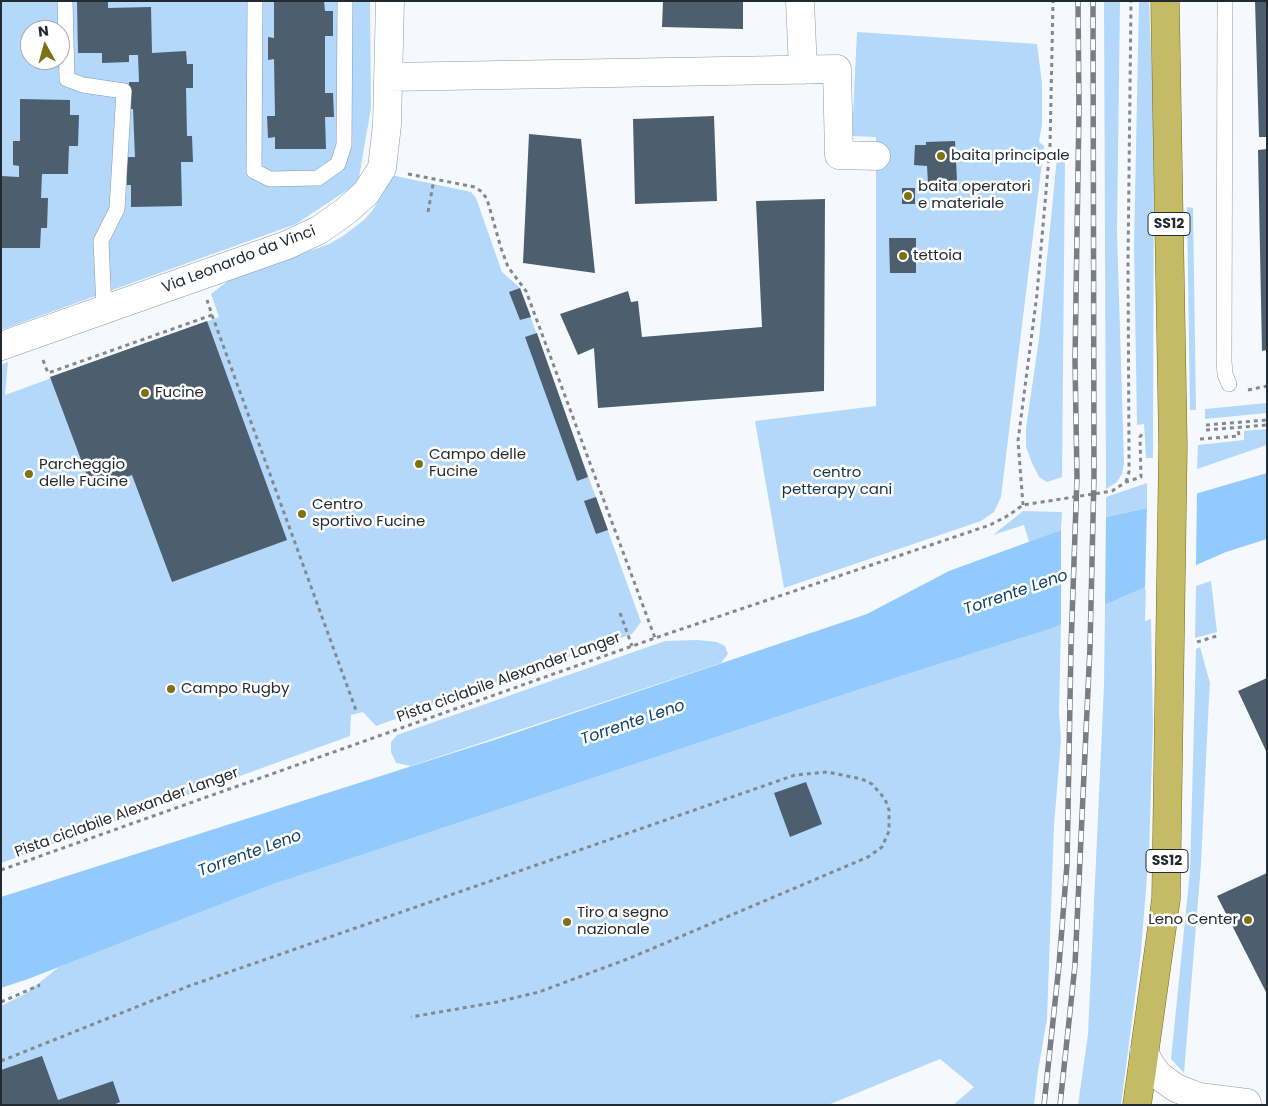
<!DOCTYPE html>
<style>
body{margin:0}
#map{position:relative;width:1268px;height:1106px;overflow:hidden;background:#f5f9fd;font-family:Poppins,sans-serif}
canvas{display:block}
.frame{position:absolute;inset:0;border:2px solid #232b32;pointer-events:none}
.north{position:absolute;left:20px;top:20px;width:50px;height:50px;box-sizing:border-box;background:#fff;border:1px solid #a7aaad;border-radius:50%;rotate:353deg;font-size:14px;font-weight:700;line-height:20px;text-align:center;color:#232b32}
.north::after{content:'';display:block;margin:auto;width:18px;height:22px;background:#7f7212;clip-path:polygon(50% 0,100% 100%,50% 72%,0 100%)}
</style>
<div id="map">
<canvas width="1268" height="1106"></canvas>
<div class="frame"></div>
<div class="north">N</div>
</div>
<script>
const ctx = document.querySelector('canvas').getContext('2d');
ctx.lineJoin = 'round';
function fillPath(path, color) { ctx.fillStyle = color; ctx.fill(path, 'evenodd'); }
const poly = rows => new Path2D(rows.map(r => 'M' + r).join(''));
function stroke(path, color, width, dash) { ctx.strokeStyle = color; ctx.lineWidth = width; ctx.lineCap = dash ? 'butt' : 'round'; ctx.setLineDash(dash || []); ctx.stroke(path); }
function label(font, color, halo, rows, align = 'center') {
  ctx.font = font + ' Poppins,sans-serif'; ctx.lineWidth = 5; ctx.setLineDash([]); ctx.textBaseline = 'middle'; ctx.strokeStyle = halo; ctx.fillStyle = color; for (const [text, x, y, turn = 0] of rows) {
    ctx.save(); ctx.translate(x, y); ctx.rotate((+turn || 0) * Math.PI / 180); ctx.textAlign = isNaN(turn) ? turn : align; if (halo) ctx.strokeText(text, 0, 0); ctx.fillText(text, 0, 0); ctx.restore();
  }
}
fillPath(poly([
 [1,1,370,1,371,108,358,183,296,224,1,330],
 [30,30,60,30,60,60,30,60],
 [1104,1,1120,1,1117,232,1124,463,1122,474,1117,482,1106,489],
 [1139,1,1149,1,1154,125,1153,458,1146,458,1144,424,1137,425,1134,245],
 [857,32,1037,44,1042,83,1042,124,1039,142,1044,146,1001,497,994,512,981,521,784,588,755,421,876,406,876,137,852,136],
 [1065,157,1062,477,1047,482,1039,477,1032,463,1026,447,1026,428,1039,339,1057,158],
 [391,175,471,192,476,198,502,272,520,288,641,622,632,634,376,726,363,712,351,715,350,736,1,863,1,365,8,362,5,395,219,317,211,294,229,280,329,244,343,236,364,220,372,211,385,190],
 [1187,207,1193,208,1196,410,1190,410],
 [1267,403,1267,413,1205,419,1205,409],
 [1267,429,1267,445,1197,469,1198,445,1244,440,1244,431],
 [1147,483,1147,508,1106,517,1106,497],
 [1023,511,1062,512,1061,530,1029,542,1024,525,993,535],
 [1211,581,1217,632,1195,638,1196,586],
 [1146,587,1145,621,1151,619,1153,726,1149,852,1141,951,1121,1105,1078,1105,1088,1034,1104,685,1105,605],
 [1061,624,1059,713,1061,739,1054,826,1047,1019,1038,1071,1034,1105,953,1105,974,1087,940,1059,828,1105,1,1105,1,1006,25,994,59,967,271,885,867,687,1050,629],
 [697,640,717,642,725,646,728,654,721,663,411,766,396,763,391,752,391,742,397,735,665,641],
 [1200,647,1210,683,1209,698,1201,864,1184,1073,1171,1059,1190,871,1196,649]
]), '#b3d8fa');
fillPath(poly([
 [1267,473,1267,539,1226,552,1050,629,867,687,271,885,28,979,1,988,1,897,500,738,867,614,949,571,1061,530,1106,517,1147,508]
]), '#92cafd');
fillPath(poly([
 [1197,491,1196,568,1145,590,1147,505],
 [1106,514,1105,608,1061,627,1061,527]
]), '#f5f9fd');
fillPath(poly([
 [108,1,108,8,151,7,152,53,186,51,187,64,193,64,193,88,186,88,187,136,192,136,193,162,181,162,182,206,131,207,131,185,127,185,126,157,135,157,133,109,129,109,129,82,139,82,138,55,129,55,129,62,102,63,102,53,78,53,77,2],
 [274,1,324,1,325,11,333,11,333,36,325,36,325,93,333,93,334,117,325,117,326,149,275,149,275,137,268,138,267,116,275,116,274,59,268,60,268,37,274,38],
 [663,1,743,1,743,29,662,27],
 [1255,1,1267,1,1267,137,1259,137],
 [20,99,70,100,70,115,79,115,78,146,69,146,68,174,42,174,41,198,48,198,47,228,41,228,40,248,1,248,1,176,19,177,19,166,13,165,13,141,20,141],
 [714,116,717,201,635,204,633,119],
 [529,134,581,139,595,273,523,263],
 [955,141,957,181,928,183,927,166,914,165,915,145,926,145,926,142],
 [1267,149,1267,350,1262,351,1258,150],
 [902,188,915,188,915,204,902,204],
 [825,199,824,391,598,408,594,348,578,355,560,314,628,291,631,302,638,301,642,337,762,327,756,201],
 [889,238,916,238,916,273,890,273],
 [520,288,531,317,520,320,509,292],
 [207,321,287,540,172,582,132,475,92,489,50,377],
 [537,333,588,477,577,481,525,337],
 [596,497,608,530,596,534,584,501],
 [1267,678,1267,753,1238,691],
 [806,782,822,824,790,837,774,793],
 [1267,873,1267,994,1217,896],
 [42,1056,58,1100,113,1081,120,1102,113,1105,1,1105,1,1070]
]), '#4d5e6f');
const lane = poly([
 [65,1,67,79,83,85,124,91,117,209,101,241,104,309],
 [255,1,254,171,270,179,318,178,338,164,344,145,345,1],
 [1225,1,1224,361,1225,374,1229,384]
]);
const street = poly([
 [800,1,803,70],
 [389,77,837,69,839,155,876,156],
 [1,346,287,245,319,230,346,211,366,193,382,168,387,125,390,1],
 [1144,1052,1150,1064,1158,1075,1176,1088,1199,1097,1247,1103]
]);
const primary = poly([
 [1137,1105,1166,899,1173,446,1165,1]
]);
stroke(lane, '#8799ab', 16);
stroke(street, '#8799ab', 29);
stroke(primary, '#746b12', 29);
stroke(poly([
 [408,174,475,187,482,192,487,199,501,248,508,267,526,291,655,638],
 [428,212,434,179],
 [212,315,357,713],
 [43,360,48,373,212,315,207,300],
 [1248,390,1267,386],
 [1206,425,1267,420],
 [1206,430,1267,425],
 [1200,439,1239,436,1238,428],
 [1126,482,1129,472,1129,455,1128,262,1131,1],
 [1023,505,1018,441,1037,294,1050,146,1053,1],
 [620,613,632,646],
 [1197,642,1217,636],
 [1,870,655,638,990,525,1009,515,1023,505,1112,491,1126,482,1141,477,1140,437,1144,431],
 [1,1002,40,985],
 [1,1061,189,986,795,775,827,772,862,779,872,784,885,799,889,810,889,831,882,847,868,857,630,958,539,992,497,1002,411,1017]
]), '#83898e', 3, [4, 4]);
stroke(lane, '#fff', 15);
stroke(street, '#fff', 28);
stroke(primary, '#c5bb66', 28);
const rail = poly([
 [1044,1105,1059,965,1067,864,1071,647,1077,477,1075,361,1079,109,1078,1],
 [1060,1105,1075,965,1090,647,1094,476,1093,1]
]);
stroke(rail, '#787e84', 5.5);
stroke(rail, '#fff', 4, [11]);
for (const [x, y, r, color] of [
 [941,156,5,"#7f7212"],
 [908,196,5,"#7f7212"],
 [903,256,5,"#7f7212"],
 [145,393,5,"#7f7212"],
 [419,464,5,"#7f7212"],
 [29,474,5,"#7f7212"],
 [302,514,5,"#7f7212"],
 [171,689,5,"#7f7212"],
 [1248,920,5,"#7f7212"],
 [567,922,5,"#7f7212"]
]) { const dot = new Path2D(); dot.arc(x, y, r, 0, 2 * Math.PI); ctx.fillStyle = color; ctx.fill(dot); stroke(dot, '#fff', 2); }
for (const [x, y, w] of [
 [1169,224,42],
 [1167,861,42]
]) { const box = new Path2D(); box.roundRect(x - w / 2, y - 11.5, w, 23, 4); ctx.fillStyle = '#fff'; ctx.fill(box); stroke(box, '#232b32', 1); }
label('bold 14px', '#232b32', null, [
 ["SS12",1169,224],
 ["SS12",1167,861]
]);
label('15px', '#232b32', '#fff', [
 ["baita principale",951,156],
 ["baita operatori",918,187],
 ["e materiale",918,204],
 ["tettoia",913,256],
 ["Fucine",155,393],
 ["Campo delle",429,455],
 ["Fucine",429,472],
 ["Parcheggio",39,465],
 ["delle Fucine",39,482],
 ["Centro",312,505],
 ["sportivo Fucine",312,522],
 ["Campo Rugby",181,689],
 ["Tiro a segno",577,913],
 ["nazionale",577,930],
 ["Leno Center",1238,920,"right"]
], 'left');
label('15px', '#232b32', '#fff', [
 ["Via Leonardo da Vinci",239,260,-21],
 ["Pista ciclabile Alexander Langer",509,678,-20],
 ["Pista ciclabile Alexander Langer",127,813,-20]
]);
label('15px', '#13314b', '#fff', [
 ["centro",837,473],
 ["petterapy cani",837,490]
]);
label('italic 16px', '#0c426a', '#fff', [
 ["Torrente Leno",1016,593,-19],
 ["Torrente Leno",633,723,-19],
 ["Torrente Leno",250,854,-20]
]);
</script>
